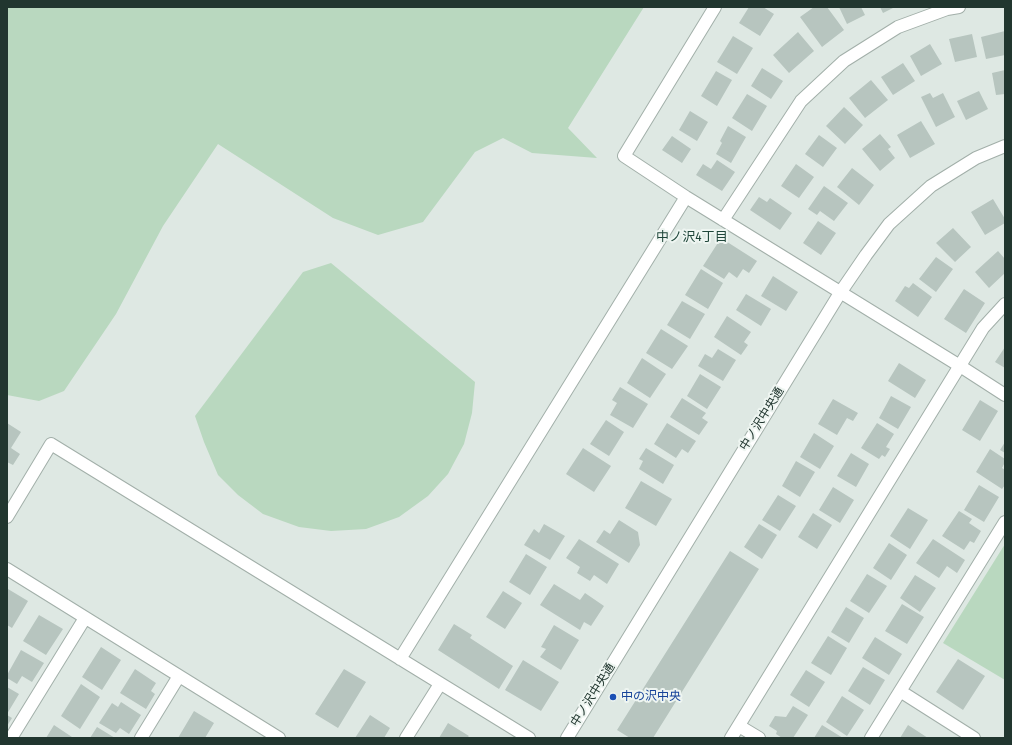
<!DOCTYPE html>
<meta charset="utf-8">
<style>
body{margin:0}
#map{position:relative;width:1012px;height:745px;overflow:hidden;background:#dee8e3;font-family:"Fira Sans Condensed",sans-serif}
canvas{display:block}
.frame{position:absolute;inset:0;border:8px solid #21362f;pointer-events:none}
</style>
<div id="map">
<canvas width="1012" height="745"></canvas>
<div class="frame"></div>
</div>
<script>
const ctx = document.querySelector('canvas').getContext('2d');
ctx.lineJoin = 'round';
function fillPath(path, color) { ctx.fillStyle = color; ctx.fill(path, 'evenodd'); }
const poly = rows => new Path2D(rows.map(r => 'M' + r).join(''));
function stroke(path, color, width, dash) { ctx.strokeStyle = color; ctx.lineWidth = width; ctx.lineCap = dash ? 'butt' : 'round'; ctx.setLineDash(dash || []); ctx.stroke(path); }
function label(font, color, halo, rows, align = 'center') {
  ctx.font = font + ' "Fira Sans Condensed","Noto Sans JP",sans-serif'; ctx.lineWidth = 4; ctx.setLineDash([]); ctx.textBaseline = 'middle'; ctx.strokeStyle = halo; ctx.fillStyle = color; for (const [text, x, y, turn = 0] of rows) {
    ctx.save(); ctx.translate(x, y); ctx.rotate((+turn || 0) * Math.PI / 180); ctx.textAlign = isNaN(turn) ? turn : align; if (halo) ctx.strokeText(text, 0, 0); ctx.fillText(text, 0, 0); ctx.restore();
  }
}
fillPath(poly([
 [7,7,644,7,568,128,597,158,532,153,503,138,475,152,423,222,378,235,333,218,218,144,163,226,116,314,64,391,39,401,7,395],
 [331,263,475,382,472,413,464,444,448,474,428,496,399,517,366,529,331,531,299,527,263,514,238,495,218,475,204,442,195,416,303,272],
 [1005,544,1005,680,943,643]
]), '#b9d8bf');
fillPath(poly([
 [749,7,763,7,774,14,760,36,739,23],
 [814,7,827,7,844,30,822,47,800,17],
 [839,7,861,7,865,15,847,24],
 [880,7,895,7,883,13],
 [1005,31,1005,55,986,59,981,37],
 [798,32,814,51,789,73,773,55],
 [972,34,977,57,955,62,949,39],
 [733,36,753,48,737,74,717,62],
 [930,44,942,64,921,76,910,56],
 [903,63,915,81,893,95,881,77],
 [762,68,783,81,771,99,751,86],
 [1005,70,1005,94,996,95,992,73],
 [716,71,732,80,717,106,701,96],
 [871,80,888,100,865,118,849,98],
 [979,91,988,109,966,120,957,101],
 [930,93,933,98,943,93,955,117,936,127,921,97],
 [747,94,767,106,752,131,732,118],
 [844,107,863,125,845,144,826,126],
 [690,111,708,122,697,141,679,130],
 [921,121,935,144,910,158,897,135],
 [728,126,746,137,731,163,716,154,722,143,720,141],
 [880,134,891,147,888,149,895,158,880,171,862,149],
 [819,135,837,148,823,167,805,154],
 [672,136,691,149,682,163,662,150],
 [717,160,735,172,722,191,696,175,703,164,711,169],
 [796,164,814,177,799,198,781,186],
 [852,168,874,185,859,205,837,187],
 [824,186,848,203,834,221,820,211,817,215,808,209],
 [759,197,767,202,770,198,792,213,780,230,750,210],
 [993,199,1005,219,1005,223,985,235,971,212],
 [818,221,836,233,821,255,803,243],
 [953,228,971,247,955,262,936,243],
 [721,238,757,261,749,273,743,269,737,278,729,272,724,279,703,266],
 [998,251,1005,259,1005,273,989,288,975,272],
 [936,257,953,269,936,292,919,279],
 [701,269,723,283,708,309,685,295],
 [773,276,798,292,786,311,761,296],
 [913,283,932,297,918,317,895,301,905,286,909,288],
 [964,289,985,303,966,333,944,319],
 [746,294,771,309,761,326,736,310],
 [682,301,705,314,690,339,667,325],
 [727,316,751,332,744,342,748,345,741,355,714,337],
 [661,329,688,346,672,369,646,353],
 [1005,347,1005,368,995,362],
 [718,349,736,360,723,381,698,366,705,354,712,358],
 [642,358,666,374,650,398,627,383],
 [899,363,926,380,915,398,888,381],
 [700,374,721,387,707,409,687,396],
 [620,387,648,404,633,428,610,415,617,403,612,400],
 [891,396,911,407,898,429,879,418],
 [682,398,706,413,702,418,708,422,699,435,670,417],
 [833,399,858,413,853,421,847,418,837,435,818,424],
 [980,400,998,411,980,441,962,430],
 [606,420,624,432,609,456,590,444],
 [7,423,21,432,11,448,20,454,13,465,7,462],
 [667,423,696,441,688,453,682,449,676,458,654,444],
 [877,423,894,434,886,447,890,449,885,457,882,455,879,459,861,448],
 [814,433,834,446,820,469,800,457],
 [1005,442,1005,453,1000,450],
 [583,448,611,466,594,492,566,474],
 [646,448,674,465,663,484,639,469,643,461,639,459],
 [990,449,1005,459,1005,462,1002,468,1005,470,1005,485,1002,489,976,472],
 [851,453,869,464,856,487,837,476],
 [796,461,815,472,800,497,782,486],
 [641,481,672,499,656,526,625,508],
 [979,485,999,497,984,522,964,510],
 [833,487,854,500,840,523,819,510],
 [778,495,796,506,780,531,762,520],
 [908,508,928,520,910,549,890,536],
 [959,511,972,519,969,523,981,531,974,543,970,541,964,550,942,536],
 [813,513,832,525,817,549,798,537],
 [619,520,638,532,640,545,629,563,596,542,604,530,610,534],
 [544,524,565,536,550,560,524,545,534,529,539,533],
 [759,524,777,535,762,559,744,547],
 [579,539,619,564,607,584,594,575,590,581,577,573,580,567,566,558],
 [933,539,965,560,957,573,947,566,939,578,916,563],
 [889,543,907,555,891,580,873,568],
 [730,551,759,569,653,738,630,738,617,730],
 [526,554,547,567,530,595,509,582],
 [867,574,887,586,869,613,850,601],
 [915,575,936,588,920,612,900,598],
 [554,584,580,600,585,593,604,606,591,626,584,622,580,630,540,605],
 [8,589,28,601,12,628,7,625],
 [503,591,522,603,505,629,486,617],
 [902,604,924,617,907,644,885,631],
 [846,607,864,618,849,643,831,632],
 [39,615,63,629,46,655,23,641],
 [454,624,472,635,470,638,513,666,499,689,438,650],
 [554,625,579,640,561,670,540,657,546,649,541,647],
 [828,636,847,648,831,675,811,663],
 [875,637,902,654,889,675,862,658],
 [101,647,121,660,102,690,82,677],
 [21,650,44,663,32,682,22,676,17,684,7,678,7,675],
 [958,659,985,676,963,710,936,692],
 [523,660,559,682,541,711,505,690],
 [863,667,885,680,870,705,848,691],
 [135,669,156,683,151,691,155,694,146,709,120,693],
 [344,669,366,682,338,728,315,714],
 [806,670,825,682,809,707,790,695],
 [81,684,100,697,80,729,61,716],
 [7,687,19,694,7,714],
 [842,696,864,710,847,736,826,722],
 [121,702,141,715,129,734,120,728,116,733,99,723,112,703,118,707],
 [793,706,808,715,793,738,782,738,776,734,777,731,769,726,775,716,786,717],
 [194,711,214,723,205,738,178,738],
 [7,715,12,718,7,726],
 [370,715,390,728,384,738,355,738],
 [448,723,469,736,467,738,439,738],
 [54,725,72,737,71,738,46,738],
 [822,725,843,738,814,738],
 [908,725,928,738,900,738],
 [97,727,115,738,90,738]
]), '#b7c5bf');
const minor = poly([
 [715,7,624,156,686,197,960,366,1005,395],
 [723,220,801,101,844,61,898,27,947,9,959,7],
 [7,517,51,444,529,738],
 [7,569,279,738],
 [400,659,686,197],
 [900,691,974,738],
 [739,726,759,738],
 [11,738,85,618],
 [141,738,179,676],
 [406,738,440,684],
 [567,738,840,293,866,255,889,224,931,186,976,158,1005,146],
 [731,738,983,328,1005,304],
 [871,738,1005,522]
]);
stroke(minor, '#a2afa9', 14);
stroke(minor, '#fff', 12);
for (const [x, y, r, color] of [
 [613,697,4,"#1a4fb4"]
]) { const dot = new Path2D(); dot.arc(x, y, r, 0, 2 * Math.PI); ctx.fillStyle = color; ctx.fill(dot); stroke(dot, '#eef5f1', 1.5); }
label('12px', '#21362f', '#eef5f1', [
 ["中ノ沢中央通",762,419,-58],
 ["中ノ沢中央通",593,695,-58]
]);
label('12px', '#164399', '#eef5f1', [
 ["中の沢中央",621,697]
], 'left');
label('13px', '#1f463a', '#eef5f1', [
 ["中ノ沢4丁目",692,237]
]);
</script>
